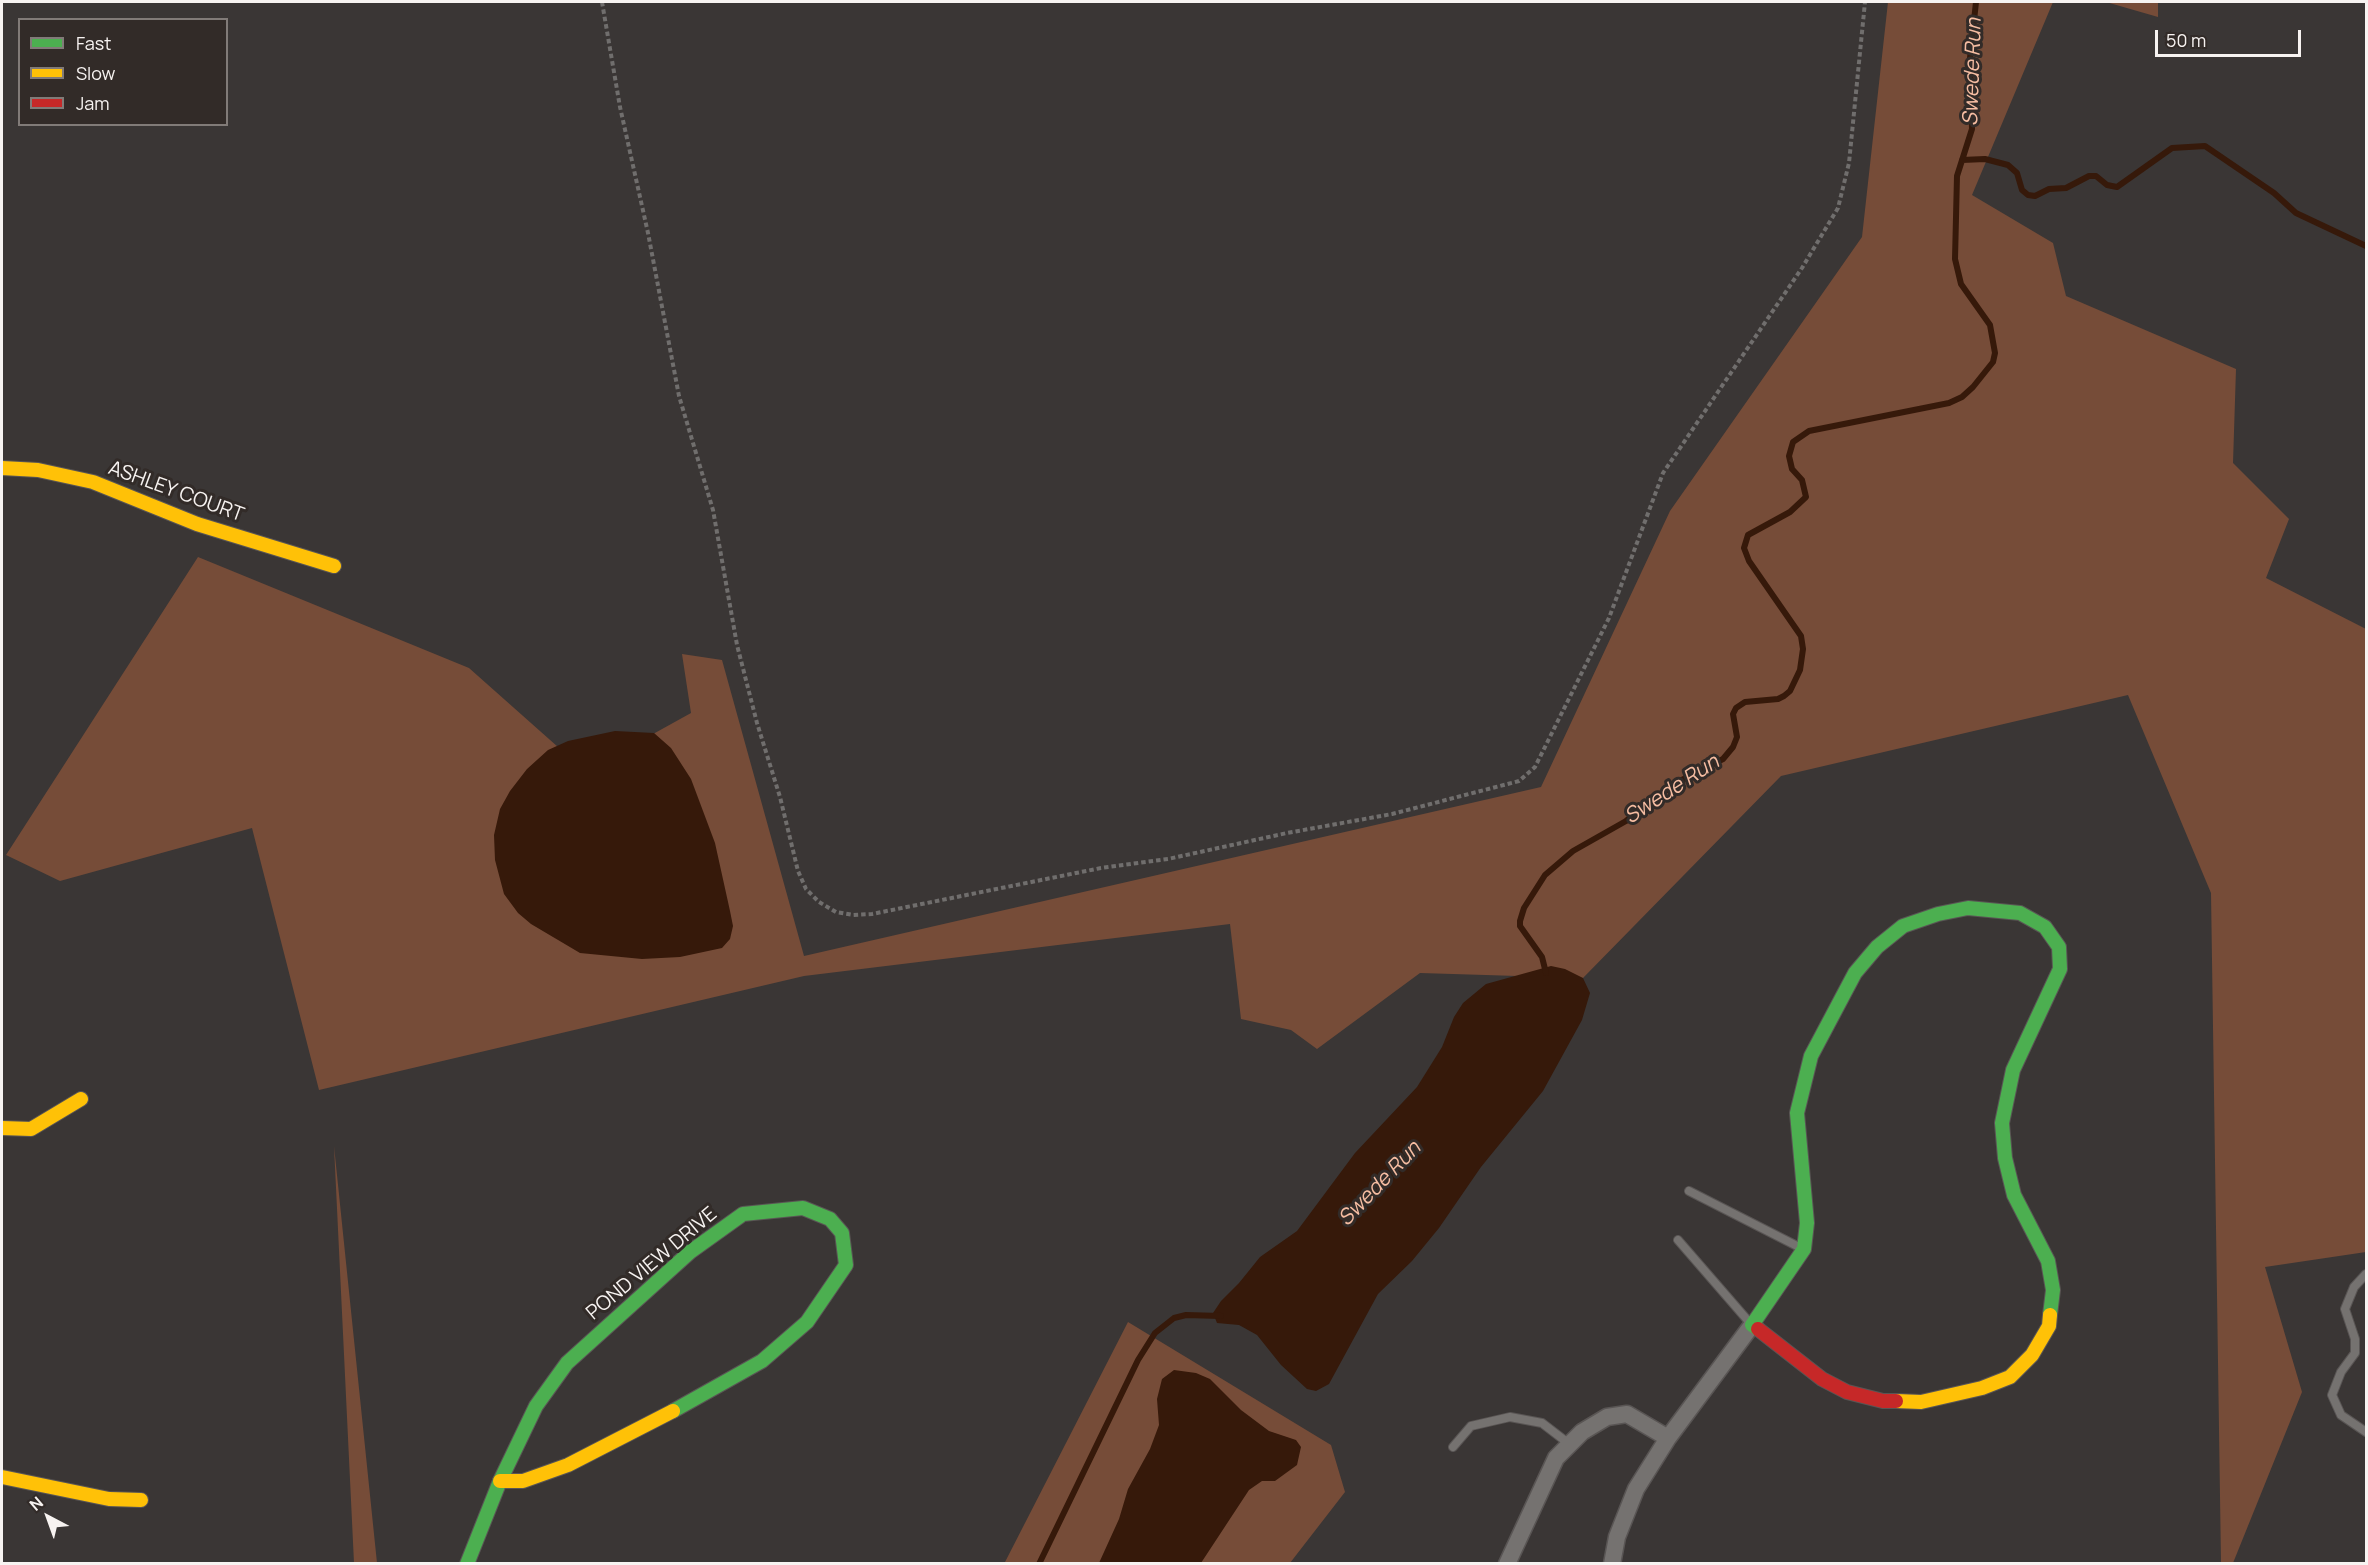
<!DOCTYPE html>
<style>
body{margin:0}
#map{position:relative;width:2368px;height:1565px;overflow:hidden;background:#3a3635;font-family:Manrope,sans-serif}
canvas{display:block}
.frame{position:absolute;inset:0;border:3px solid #f7f3f1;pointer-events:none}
.legend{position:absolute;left:18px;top:18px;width:210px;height:108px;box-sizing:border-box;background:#322b28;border:2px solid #817b78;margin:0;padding:8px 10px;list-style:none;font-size:18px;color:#f7f3f1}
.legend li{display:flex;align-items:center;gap:12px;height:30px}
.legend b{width:30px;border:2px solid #817b78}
.north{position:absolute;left:18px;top:1487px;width:60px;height:60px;-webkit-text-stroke:4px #322b28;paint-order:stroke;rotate:319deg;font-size:16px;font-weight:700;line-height:24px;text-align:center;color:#f7f3f1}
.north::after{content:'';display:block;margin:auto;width:21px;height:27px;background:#f7f3f1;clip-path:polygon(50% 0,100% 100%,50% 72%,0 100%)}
.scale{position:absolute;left:2155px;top:30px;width:146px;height:27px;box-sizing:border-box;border:3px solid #f7f3f1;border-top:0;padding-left:8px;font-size:18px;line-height:21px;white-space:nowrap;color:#f7f3f1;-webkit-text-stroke:4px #322b28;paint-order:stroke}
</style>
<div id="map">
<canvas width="2368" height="1565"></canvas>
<div class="frame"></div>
<ul class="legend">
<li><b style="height:8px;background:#4caf50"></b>Fast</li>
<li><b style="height:8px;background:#ffc107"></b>Slow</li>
<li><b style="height:8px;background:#c62828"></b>Jam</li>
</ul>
<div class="north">N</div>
<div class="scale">50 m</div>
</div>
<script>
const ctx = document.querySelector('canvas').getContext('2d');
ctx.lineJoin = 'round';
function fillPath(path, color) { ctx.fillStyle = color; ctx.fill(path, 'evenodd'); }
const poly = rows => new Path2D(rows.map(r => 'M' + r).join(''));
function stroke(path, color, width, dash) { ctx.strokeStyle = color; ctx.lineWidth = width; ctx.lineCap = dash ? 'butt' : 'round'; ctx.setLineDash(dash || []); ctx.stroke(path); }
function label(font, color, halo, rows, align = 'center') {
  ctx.font = font + ' Manrope,sans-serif'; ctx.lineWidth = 6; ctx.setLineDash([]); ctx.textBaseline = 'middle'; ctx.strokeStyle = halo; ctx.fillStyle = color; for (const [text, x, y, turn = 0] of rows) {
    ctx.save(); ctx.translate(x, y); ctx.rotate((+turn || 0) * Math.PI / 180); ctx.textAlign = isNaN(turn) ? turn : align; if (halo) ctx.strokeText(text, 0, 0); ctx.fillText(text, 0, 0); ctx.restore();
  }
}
fillPath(poly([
 [1888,2,2053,2,1972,195,2053,243,2066,296,2236,369,2233,463,2289,519,2266,578,2366,629,2366,1252,2265,1267,2302,1392,2233,1563,2221,1563,2211,893,2128,695,1781,776,1583,978,1420,973,1317,1049,1291,1030,1241,1019,1230,924,804,976,319,1090,252,828,60,881,6,855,198,557,469,668,567,755,635,744,691,713,682,654,722,660,804,956,1541,787,1670,511,1862,237],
 [2106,2,2158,2,2158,17],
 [334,1146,377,1563,354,1563],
 [1128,1322,1331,1445,1345,1492,1290,1563,1004,1564]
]), '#764c38');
fillPath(poly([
 [615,731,654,733,671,748,691,779,715,843,730,911,733,926,730,939,722,948,680,957,642,959,580,953,531,924,518,913,504,894,495,860,494,835,500,809,510,791,527,769,548,750,568,741],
 [1551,966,1565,969,1583,978,1590,993,1582,1020,1543,1091,1481,1167,1439,1228,1412,1261,1378,1294,1329,1384,1316,1391,1307,1389,1281,1365,1257,1335,1239,1325,1217,1323,1213,1313,1221,1301,1239,1283,1260,1257,1297,1231,1355,1153,1417,1087,1442,1047,1454,1017,1463,1003,1486,984],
 [1174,1370,1196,1373,1210,1379,1241,1410,1269,1431,1296,1440,1301,1447,1297,1465,1275,1481,1262,1481,1249,1490,1201,1563,1099,1563,1119,1519,1128,1489,1150,1449,1159,1425,1157,1399,1162,1379]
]), '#36190a');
stroke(poly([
 [1962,160,1985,159,2008,165,2017,173,2022,190,2028,195,2035,196,2049,189,2066,188,2089,176,2096,176,2107,185,2117,187,2172,148,2205,146,2274,193,2296,213,2366,246],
 [1546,973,1542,957,1520,926,1520,921,1524,908,1545,875,1573,851,1626,821,1674,784,1723,759,1733,747,1737,737,1733,714,1736,708,1745,702,1778,699,1784,696,1790,691,1800,670,1803,649,1801,636,1749,561,1744,548,1748,535,1790,512,1806,497,1802,480,1792,469,1789,456,1793,442,1809,431,1949,403,1962,397,1973,387,1993,362,1995,353,1990,325,1961,284,1955,259,1957,176,1972,129,1970,58,1976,2],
 [1039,1564,1138,1360,1155,1333,1174,1318,1186,1315,1221,1316]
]), '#36190a', 6);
const lane = poly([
 [1689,1191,1801,1248],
 [1678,1240,1750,1323],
 [2366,1274,2354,1287,2345,1309,2355,1339,2355,1353,2341,1372,2332,1395,2341,1415,2366,1432],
 [1453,1447,1471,1426,1510,1417,1542,1423,1568,1443]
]);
const street = poly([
 [1507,1564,1556,1458,1582,1432,1607,1417,1627,1414,1668,1438],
 [1612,1564,1617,1537,1636,1489,1668,1438,1752,1325]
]);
const fast = poly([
 [1968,908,2020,913,2045,927,2059,947,2060,969,2013,1070,2002,1123,2005,1158,2014,1195,2048,1261,2053,1290,2050,1315],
 [1758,1329,1752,1325,1804,1249,1807,1223,1797,1113,1811,1056,1855,973,1877,947,1903,926,1938,914,1968,908],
 [467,1564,500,1481,536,1406,567,1363,690,1252,743,1214,803,1208,830,1219,842,1233,846,1265,807,1322,762,1361,673,1411]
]);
const slow = poly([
 [2,468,38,470,93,482,197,524,334,566],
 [2,1128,31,1129,81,1099],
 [1896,1401,1921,1402,1982,1388,2010,1377,2032,1355,2049,1326,2050,1315],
 [2,1477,109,1499,141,1500],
 [500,1481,523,1481,568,1465,673,1411]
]);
const jam = poly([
 [1758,1329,1822,1379,1847,1392,1883,1401,1896,1401]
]);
stroke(lane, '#595554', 10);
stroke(street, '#595554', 19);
stroke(fast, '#595554', 16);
stroke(slow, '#595554', 16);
stroke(jam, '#595554', 16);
stroke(poly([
 [602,2,620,107,648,233,679,396,713,510,737,645,757,723,780,797,798,871,806,889,819,902,836,912,853,915,872,914,1101,868,1168,859,1287,833,1392,814,1519,781,1535,767,1609,618,1663,473,1802,268,1838,208,1849,163,1865,2]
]), '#706e6d', 4, [4.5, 3]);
stroke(lane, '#757270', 8);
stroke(street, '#757270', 16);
stroke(fast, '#4caf50', 14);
stroke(slow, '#ffc107', 14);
stroke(jam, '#c62828', 14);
label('20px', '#f7f3f1', '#322b28', [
 ["ASHLEY COURT",176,492,20],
 ["POND VIEW DRIVE",652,1264,-40]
]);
label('italic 21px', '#f6bda2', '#322b28', [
 ["Swede Run",1973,72,-88],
 ["Swede Run",1672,790,-33],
 ["Swede Run",1380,1184,-46]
]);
</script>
